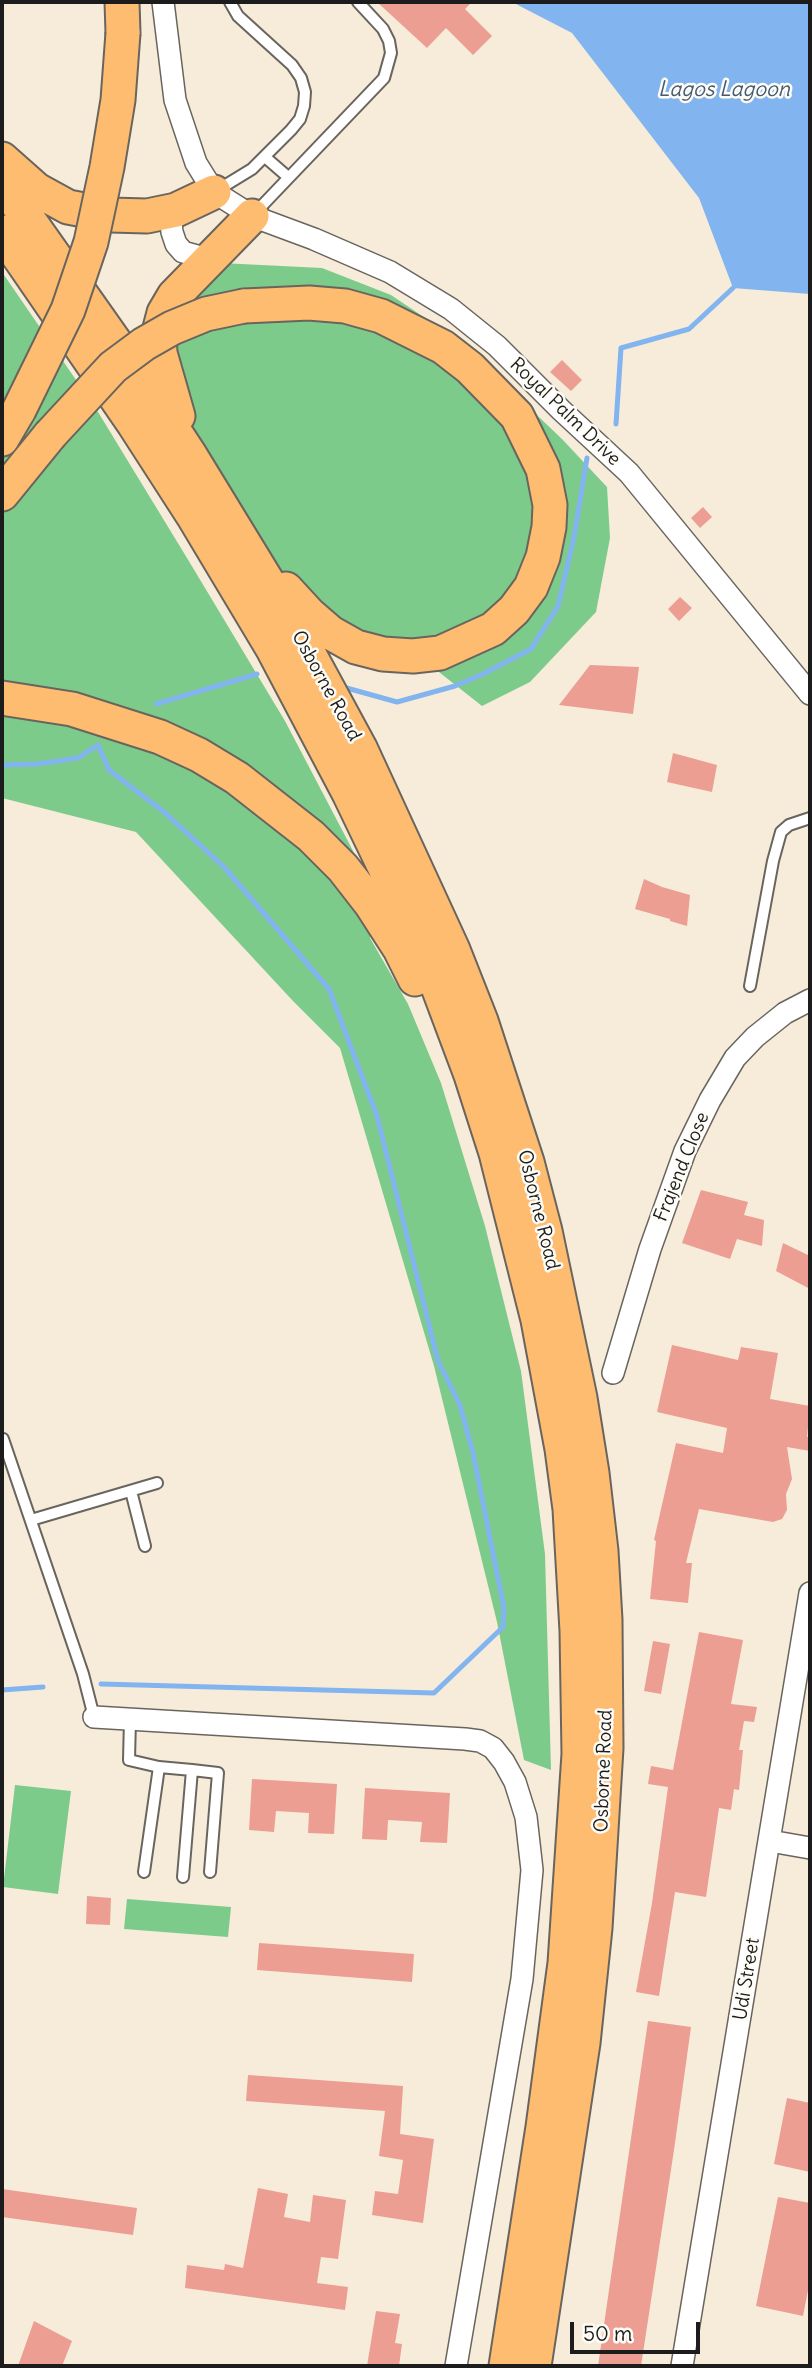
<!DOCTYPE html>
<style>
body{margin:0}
#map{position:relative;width:812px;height:2368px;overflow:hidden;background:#f7ecda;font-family:Delius,sans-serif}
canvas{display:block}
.frame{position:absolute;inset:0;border:4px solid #1c1c1c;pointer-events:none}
.scale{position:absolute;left:570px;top:2322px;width:130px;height:32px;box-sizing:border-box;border:4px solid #1c1c1c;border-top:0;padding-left:9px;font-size:21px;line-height:24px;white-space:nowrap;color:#1c1c1c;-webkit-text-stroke:5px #fdfcf7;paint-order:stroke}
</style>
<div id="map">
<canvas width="812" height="2368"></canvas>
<div class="frame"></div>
<div class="scale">50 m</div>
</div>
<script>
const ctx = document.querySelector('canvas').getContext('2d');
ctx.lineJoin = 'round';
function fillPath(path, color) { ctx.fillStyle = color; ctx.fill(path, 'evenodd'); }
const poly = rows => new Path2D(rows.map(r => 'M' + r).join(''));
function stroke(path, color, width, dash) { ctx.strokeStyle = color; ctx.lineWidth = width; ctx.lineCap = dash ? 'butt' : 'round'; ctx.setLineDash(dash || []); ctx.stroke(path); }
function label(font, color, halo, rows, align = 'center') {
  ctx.font = font + ' Delius,sans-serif'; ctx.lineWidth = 5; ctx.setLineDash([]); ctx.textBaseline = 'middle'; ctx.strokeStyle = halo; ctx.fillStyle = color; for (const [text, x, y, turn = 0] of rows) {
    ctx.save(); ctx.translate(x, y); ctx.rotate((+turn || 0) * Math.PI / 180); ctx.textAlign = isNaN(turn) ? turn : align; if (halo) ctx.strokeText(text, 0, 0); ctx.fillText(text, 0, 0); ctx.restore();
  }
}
fillPath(poly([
 [221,263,322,268,391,295,458,340,562,439,607,487,610,538,596,612,530,682,482,706,406,646,357,640,314,612,260,544,193,434,151,343],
 [2,272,98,412,187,558,285,721,373,889,370,938,408,1004,441,1083,485,1226,521,1371,545,1554,551,1770,524,1760,497,1622,434,1366,340,1048,293,1001,136,832,2,798],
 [15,1785,71,1791,58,1894,3,1887],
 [127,1899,231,1907,228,1937,124,1929]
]), '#7dcb8a');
fillPath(poly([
 [512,2,810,2,810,294,733,288,699,198,572,33]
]), '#82b4ef');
stroke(poly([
 [616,424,621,348,689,329,733,288],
 [343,687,397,702,455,686,485,673,531,649,558,606,574,537,587,458],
 [156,704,257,674],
 [2,765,37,764,78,758,98,745,109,770,164,812,224,867,329,989,377,1116,438,1361,460,1405,473,1453,504,1608,503,1627,434,1693,101,1684],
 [2,1690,43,1687]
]), '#82b4ef', 5);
fillPath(poly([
 [377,2,472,2,465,9,492,36,473,55,446,28,427,48],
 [562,360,582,380,571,391,550,372],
 [703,507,712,517,700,528,691,518],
 [680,597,692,608,679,621,668,609],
 [590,665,639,667,633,714,559,705],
 [673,753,717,765,712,792,667,782],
 [644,879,662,887,690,895,687,926,670,921,670,919,635,909],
 [701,1190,748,1202,744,1215,764,1220,762,1246,737,1239,730,1259,682,1243],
 [783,1243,810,1256,810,1289,776,1271],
 [672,1345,738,1360,741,1347,778,1353,770,1399,810,1406,807,1437,810,1437,810,1451,787,1447,792,1479,786,1494,787,1510,782,1519,773,1522,699,1509,686,1563,692,1563,688,1603,650,1599,656,1541,654,1540,676,1443,723,1453,727,1428,657,1412],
 [699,1632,743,1640,731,1704,757,1707,754,1722,744,1721,739,1750,743,1750,739,1790,734,1789,731,1810,719,1808,706,1897,675,1892,659,1996,636,1992,652,1903,668,1787,648,1784,651,1766,673,1770],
 [653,1641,670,1644,661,1694,644,1691],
 [252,1779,337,1784,334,1834,308,1833,309,1813,276,1811,274,1832,249,1830],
 [365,1788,450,1793,447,1843,420,1842,422,1822,388,1820,387,1840,362,1839],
 [87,1896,111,1898,110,1925,86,1924],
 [259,1943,414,1954,412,1982,257,1970],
 [648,2021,691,2027,674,2150,641,2366,598,2366],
 [248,2075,403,2086,400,2134,434,2139,423,2223,372,2215,375,2191,398,2194,403,2160,379,2156,385,2111,246,2101],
 [787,2098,810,2103,810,2172,774,2164],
 [258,2188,288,2194,284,2217,310,2222,313,2195,346,2200,338,2259,321,2257,317,2283,348,2287,345,2310,185,2288,187,2265,224,2270,225,2264,243,2268],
 [2,2189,137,2208,133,2235,2,2217],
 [778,2197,810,2203,810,2280,803,2316,756,2306],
 [376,2311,400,2314,395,2343,402,2344,399,2366,367,2366],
 [34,2321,72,2341,62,2366,18,2366]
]), '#ec9e92');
const service = poly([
 [265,157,288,177],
 [216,191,252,169,291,130,300,119,304,106,305,92,301,78,292,65,238,16,230,2],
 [254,214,384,78,391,53,389,41,383,29,358,2],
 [750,986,773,861,781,832,789,825,810,818],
 [2,1439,3,1439,83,1674,94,1717],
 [131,1491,145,1546],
 [31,1520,157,1483],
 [130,1719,129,1760,159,1767,144,1872],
 [159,1767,192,1770,183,1877],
 [192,1770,218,1773,210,1872]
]);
const minor = poly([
 [163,2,175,100,196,163,214,192,252,216,314,239,390,272,451,309,497,346,561,410,629,473,810,694],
 [176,210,171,222,172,232,176,244,183,252,201,257,216,253],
 [613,1373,650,1249,685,1151,710,1100,735,1058,755,1037,785,1013,810,1000],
 [94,1717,465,1739,480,1741,493,1748,504,1762,515,1782,526,1817,532,1870,522,1979,456,2366],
 [770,1841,810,1848],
 [682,2366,810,1593]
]);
const primary = poly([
 [122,2,123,33],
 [2,159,37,190,68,207,110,215,147,216,176,210,214,192],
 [2,182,131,365,190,455,289,617,360,748,453,950,481,1021,527,1162,545,1231,580,1398,592,1473,601,1551,605,1620,606,1748,595,1928,583,2043,534,2366],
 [2,232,134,424,194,517,273,649,349,793,423,947,471,1075,496,1153,538,1320,562,1449,570,1509,577,1631,579,1754,565,1963,543,2127,506,2366],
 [244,306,309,303,345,306,381,316,443,347,470,368,517,416,543,469,550,505,549,527,543,557,531,587,514,610,493,629,440,653,413,656,383,654,356,647,331,633,309,614,286,589],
 [178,416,160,353,159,332,164,313,174,296,252,216],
 [2,439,19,410],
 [2,494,50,435],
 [2,698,72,709,160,737,199,755,237,778,311,836,343,868,371,904,400,949,415,979]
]);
stroke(service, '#69655e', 14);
stroke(minor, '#69655e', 24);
stroke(primary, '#69655e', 37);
stroke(service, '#fff', 10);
stroke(minor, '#fff', 21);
stroke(primary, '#febc70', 33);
const primaryBridge = poly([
 [19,410,68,310,91,242,107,167,118,100,123,33],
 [50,435,113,367,144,344,172,328,206,314,244,306]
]);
stroke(primaryBridge, '#69655e', 37, []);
stroke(primaryBridge, '#febc70', 33);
label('19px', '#1c1c1c', '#fdfcf7', [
 ["Royal Palm Drive",565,412,44],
 ["Osborne Road",326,686,61],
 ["Frajend Close",682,1167,-68],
 ["Osborne Road",538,1210,76],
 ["Osborne Road",604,1771,-88],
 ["Udi Street",747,1979,-81]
]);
label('italic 21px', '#455970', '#fdfcf7', [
 ["Lagos Lagoon",724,90]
]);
</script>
